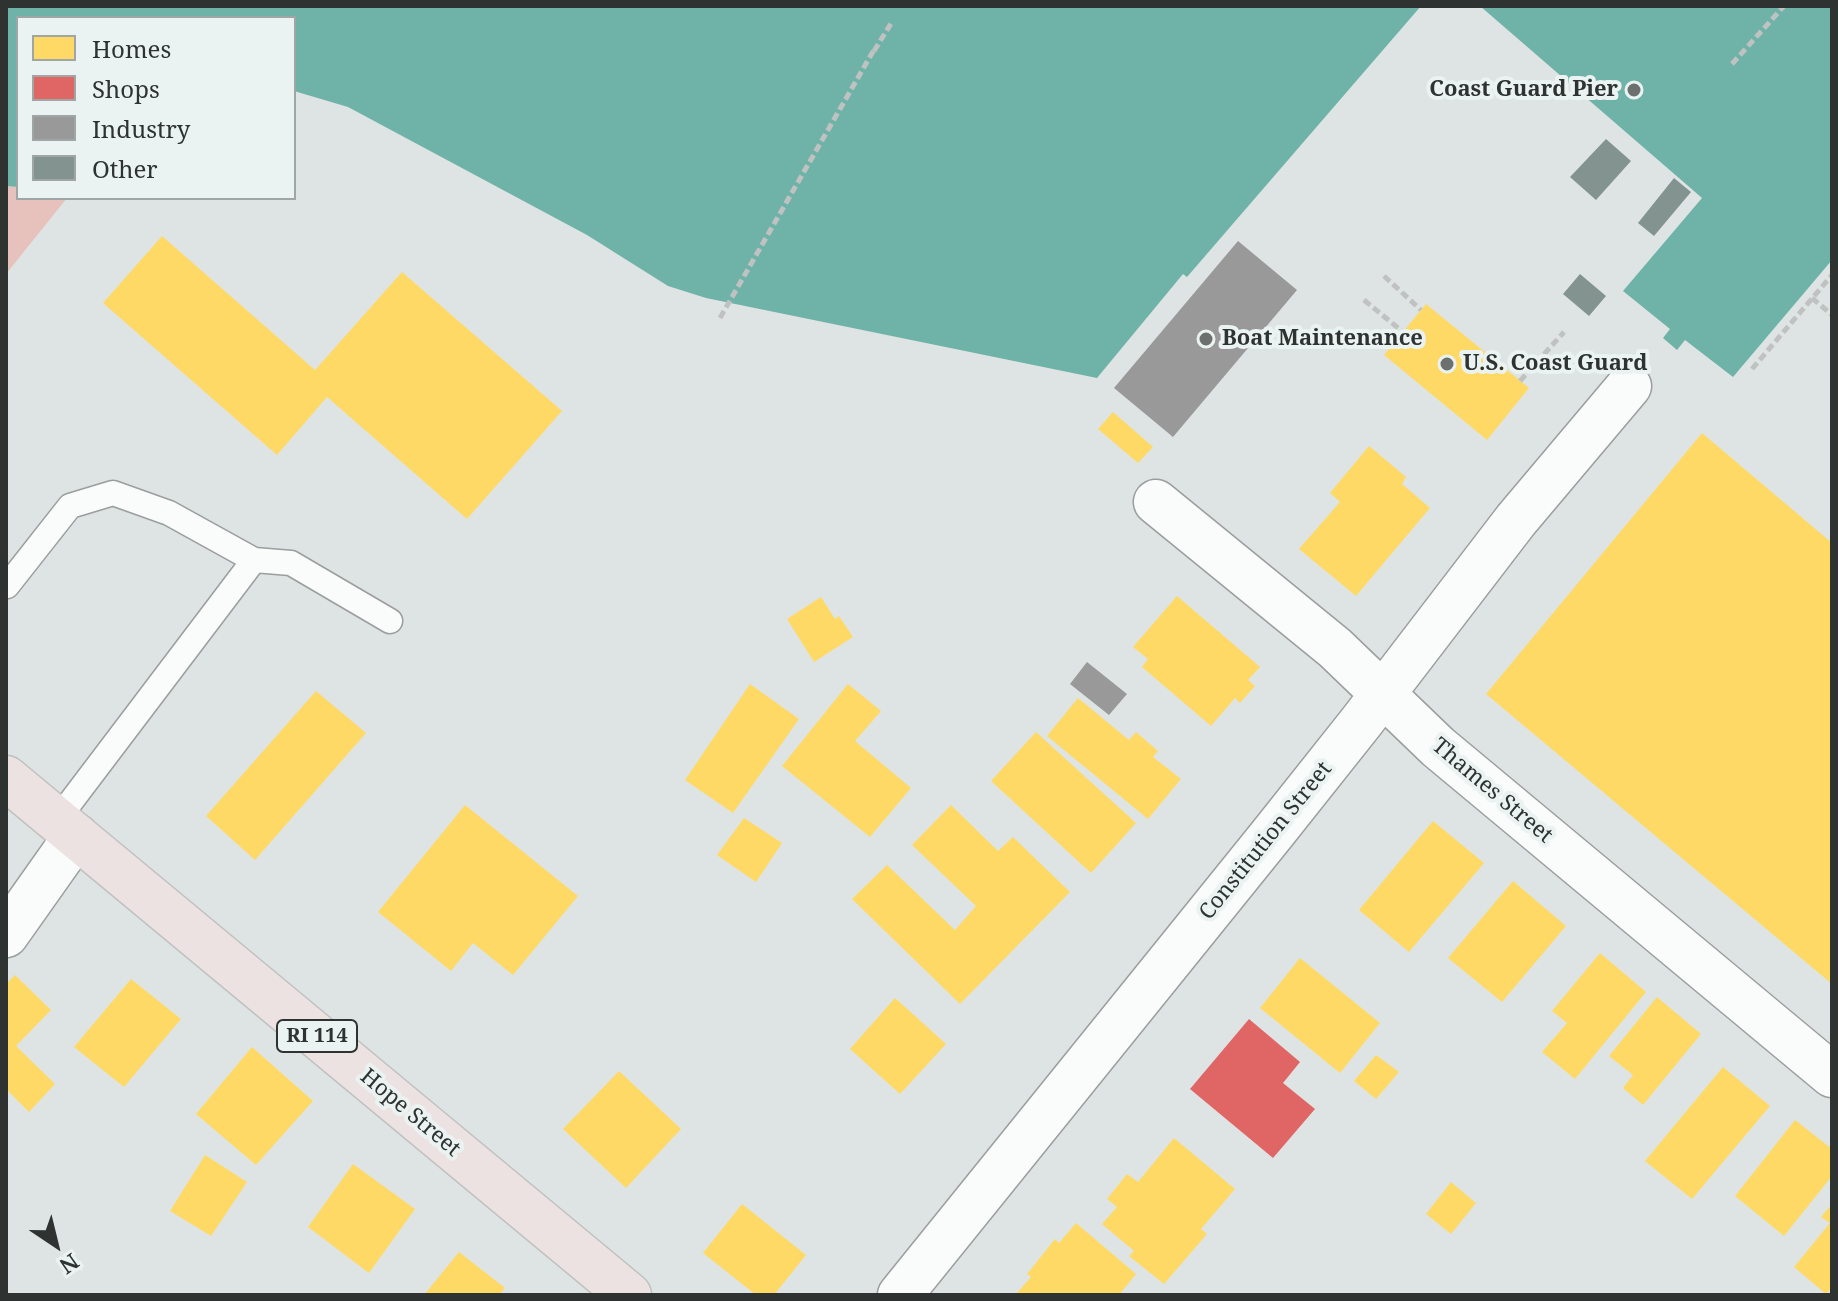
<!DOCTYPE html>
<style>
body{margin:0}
#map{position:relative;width:1838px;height:1301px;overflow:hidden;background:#dee4e3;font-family:"Noto Serif",serif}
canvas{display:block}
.frame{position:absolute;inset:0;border:8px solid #2e3231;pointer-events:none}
.legend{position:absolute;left:16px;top:16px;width:280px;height:184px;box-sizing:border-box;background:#eaf3f1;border:2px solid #9fa6a4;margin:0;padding:10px 14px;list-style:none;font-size:24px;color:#2e3231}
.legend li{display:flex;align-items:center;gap:16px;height:40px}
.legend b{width:40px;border:2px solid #9fa6a4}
.north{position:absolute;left:16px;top:1205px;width:80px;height:80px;-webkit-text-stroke:6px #eaf3f1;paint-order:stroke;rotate:145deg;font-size:22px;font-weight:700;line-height:32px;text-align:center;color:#2e3231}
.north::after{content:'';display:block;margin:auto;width:28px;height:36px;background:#2e3231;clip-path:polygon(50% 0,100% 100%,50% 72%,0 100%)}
</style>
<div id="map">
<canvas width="1838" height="1301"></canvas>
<div class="frame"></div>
<ul class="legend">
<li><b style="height:22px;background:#ffd966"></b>Homes</li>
<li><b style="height:22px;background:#e06666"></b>Shops</li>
<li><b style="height:22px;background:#999"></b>Industry</li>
<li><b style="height:22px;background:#829390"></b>Other</li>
</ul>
<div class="north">N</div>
</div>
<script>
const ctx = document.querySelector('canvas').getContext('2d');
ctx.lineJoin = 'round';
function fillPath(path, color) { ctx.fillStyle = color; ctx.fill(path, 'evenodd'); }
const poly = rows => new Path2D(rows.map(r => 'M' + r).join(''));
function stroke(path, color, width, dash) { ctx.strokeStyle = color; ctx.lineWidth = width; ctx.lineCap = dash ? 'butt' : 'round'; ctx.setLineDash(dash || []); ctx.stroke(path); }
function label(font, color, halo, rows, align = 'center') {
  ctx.font = font + ' "Noto Serif",serif'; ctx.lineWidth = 8; ctx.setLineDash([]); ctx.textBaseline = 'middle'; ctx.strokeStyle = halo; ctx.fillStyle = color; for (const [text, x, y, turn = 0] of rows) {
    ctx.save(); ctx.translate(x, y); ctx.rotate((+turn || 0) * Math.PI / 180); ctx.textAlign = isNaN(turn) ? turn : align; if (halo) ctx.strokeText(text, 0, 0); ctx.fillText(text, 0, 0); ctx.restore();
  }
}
fillPath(poly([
 [6,186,18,187,18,198,67,198,6,274]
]), '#e7c1bc');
fillPath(poly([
 [6,6,1421,6,1187,277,1183,274,1097,378,706,298,668,286,587,235,348,107,294,91,294,18,18,18,18,187,6,186],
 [1480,6,1832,6,1832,260,1733,377,1685,340,1677,350,1663,338,1670,329,1623,291,1702,198]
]), '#6fb3a8');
fillPath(poly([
 [162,236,315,370,402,272,562,411,467,519,327,397,277,455,103,303],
 [1426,304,1529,388,1487,440,1384,355],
 [1113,412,1153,447,1138,463,1098,429],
 [1702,433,1832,543,1832,984,1486,694],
 [1369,446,1406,477,1402,484,1430,508,1356,596,1299,549,1340,502,1330,493],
 [1177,596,1260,667,1248,680,1255,686,1240,703,1235,698,1211,726,1142,667,1148,659,1133,647],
 [821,597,835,619,839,616,853,637,814,662,787,619],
 [750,684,799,719,733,813,685,780],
 [848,684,881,711,855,741,911,788,870,837,782,766],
 [316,691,366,733,255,860,206,816],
 [1078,698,1129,740,1136,732,1158,751,1153,757,1181,779,1148,819,1047,736],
 [1036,732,1136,823,1091,873,991,781],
 [465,805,578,896,513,975,473,943,451,971,378,912],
 [951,805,998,851,1013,837,1070,892,960,1004,852,899,887,865,955,930,976,906,912,845],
 [744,818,782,843,756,882,717,855],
 [1433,821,1484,863,1409,952,1359,910],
 [1513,881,1566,926,1502,1002,1448,958],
 [1600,953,1646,992,1575,1079,1542,1052,1567,1023,1552,1011],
 [1300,958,1380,1023,1340,1073,1260,1008],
 [15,975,51,1010,16,1046,55,1084,29,1112,6,1089,6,984],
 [131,979,181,1019,124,1087,74,1047],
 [1657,997,1701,1034,1643,1105,1623,1088,1633,1075,1609,1056],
 [895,998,946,1044,900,1094,850,1049],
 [252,1047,313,1101,256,1165,196,1114],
 [1376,1055,1399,1072,1376,1099,1354,1081],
 [1723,1067,1770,1106,1692,1199,1645,1161],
 [619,1071,681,1129,626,1188,563,1129],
 [1795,1120,1832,1149,1832,1176,1784,1236,1735,1196],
 [1174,1138,1235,1189,1201,1229,1207,1234,1164,1284,1129,1256,1134,1251,1102,1224,1117,1207,1107,1199,1127,1174,1138,1182],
 [205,1155,247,1182,211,1236,170,1211],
 [353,1164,415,1209,369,1273,308,1227],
 [1451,1182,1476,1203,1451,1234,1426,1214],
 [742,1204,806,1255,774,1295,756,1295,703,1253],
 [1832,1204,1832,1287,1826,1294,1794,1267,1830,1223,1821,1217],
 [1076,1223,1136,1274,1119,1295,1020,1295,1017,1293,1031,1277,1027,1274,1055,1239,1059,1243],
 [459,1252,505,1288,499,1295,424,1295]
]), '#ffd966');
fillPath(poly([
 [1249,1019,1300,1062,1283,1083,1315,1109,1273,1158,1190,1089]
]), '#e06666');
fillPath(poly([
 [1238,241,1297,290,1173,437,1114,388],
 [1087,662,1127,694,1109,715,1070,684]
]), '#999');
fillPath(poly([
 [1606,139,1631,161,1596,200,1570,177],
 [1674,178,1691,192,1654,236,1638,223],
 [1580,274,1606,296,1589,316,1563,294]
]), '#829390');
const service = poly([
 [254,560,291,563,390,621],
 [7,586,70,506,113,493,169,513,254,560,57,820]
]);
const minor = poly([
 [6,935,76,836]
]);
const tertiary = poly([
 [1156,502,1335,648,1438,747,1832,1075],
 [900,1295,1273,833,1362,721,1516,520,1629,386]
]);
const primary = poly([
 [6,778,629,1295]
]);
stroke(service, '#9a9e9d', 27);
stroke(minor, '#9a9e9d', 47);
stroke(tertiary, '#9a9e9d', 47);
stroke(primary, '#bec1c0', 47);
stroke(poly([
 [874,51,892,22],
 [1732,64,1784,6],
 [1384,276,1421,310],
 [1812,298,1832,315],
 [1364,300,1403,332],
 [720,318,875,48],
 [1752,369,1832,275],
 [1520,381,1564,332]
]), '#bfc2c1', 5, [8, 4]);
stroke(service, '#fafbfb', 24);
stroke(minor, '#fafbfb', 44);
stroke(tertiary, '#fafbfb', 44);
stroke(primary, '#ece2e1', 44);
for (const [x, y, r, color] of [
 [1634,90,8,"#6c706f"],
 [1206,339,8,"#6c706f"],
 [1447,364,8,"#6c706f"]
]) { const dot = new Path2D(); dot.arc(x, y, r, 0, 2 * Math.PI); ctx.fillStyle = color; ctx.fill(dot); stroke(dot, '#eaf3f1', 3); }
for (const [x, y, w] of [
 [317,1036,80]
]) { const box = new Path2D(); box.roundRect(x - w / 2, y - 16, w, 32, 6); ctx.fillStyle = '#eaf3f1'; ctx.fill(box); stroke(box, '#2e3231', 2); }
label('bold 20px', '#2e3231', null, [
 ["RI 114",317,1036]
]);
label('bold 22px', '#2e3231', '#eaf3f1', [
 ["Coast Guard Pier",1618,90,"right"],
 ["Boat Maintenance",1222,339],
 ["U.S. Coast Guard",1463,364]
], 'left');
label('22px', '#2e3231', '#eaf3f1', [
 ["Thames Street",1492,791,40],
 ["Constitution Street",1266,841,-51],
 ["Hope Street",410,1113,40]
]);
</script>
